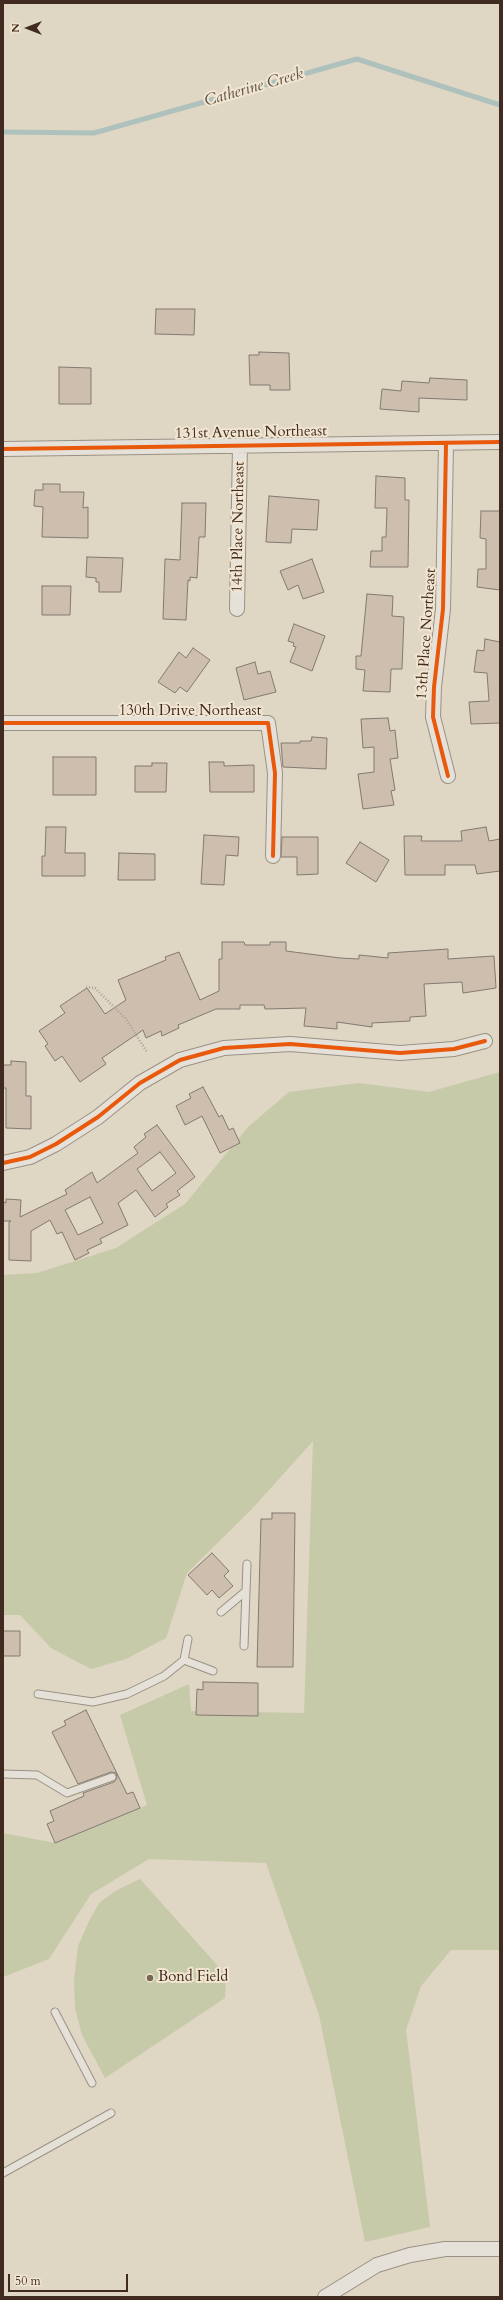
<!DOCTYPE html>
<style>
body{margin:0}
#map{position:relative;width:503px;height:2300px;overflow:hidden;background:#dfd6c4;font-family:Cardo,serif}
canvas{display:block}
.frame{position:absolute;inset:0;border:4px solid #412b20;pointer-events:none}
.north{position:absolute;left:8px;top:8px;width:40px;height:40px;-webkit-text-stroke:3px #f2e6d1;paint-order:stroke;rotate:270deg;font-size:11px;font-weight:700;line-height:16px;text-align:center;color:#412b20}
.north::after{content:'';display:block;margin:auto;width:14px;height:18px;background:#412b20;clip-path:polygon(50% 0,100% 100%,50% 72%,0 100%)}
.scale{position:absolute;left:8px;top:2274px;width:120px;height:18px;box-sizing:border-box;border:2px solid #412b20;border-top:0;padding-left:5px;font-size:12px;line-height:14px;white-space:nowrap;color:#412b20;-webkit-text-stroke:3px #f2e6d1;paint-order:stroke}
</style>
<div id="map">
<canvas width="503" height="2300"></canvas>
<div class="frame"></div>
<div class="north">N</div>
<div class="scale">50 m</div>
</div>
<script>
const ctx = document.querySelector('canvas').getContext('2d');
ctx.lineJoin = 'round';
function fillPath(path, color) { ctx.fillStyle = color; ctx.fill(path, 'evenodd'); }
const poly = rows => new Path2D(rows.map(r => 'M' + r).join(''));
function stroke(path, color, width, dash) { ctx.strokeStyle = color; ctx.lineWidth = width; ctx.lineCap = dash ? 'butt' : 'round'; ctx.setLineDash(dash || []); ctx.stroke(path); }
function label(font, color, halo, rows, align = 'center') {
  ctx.font = font + ' Cardo,serif'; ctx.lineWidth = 4; ctx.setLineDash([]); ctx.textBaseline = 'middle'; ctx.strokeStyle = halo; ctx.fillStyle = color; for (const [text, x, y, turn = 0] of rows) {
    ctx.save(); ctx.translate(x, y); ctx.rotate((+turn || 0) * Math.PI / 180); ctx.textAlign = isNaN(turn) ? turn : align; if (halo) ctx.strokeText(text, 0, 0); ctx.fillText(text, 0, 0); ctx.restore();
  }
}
fillPath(poly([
 [500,1072,500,1950,451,1950,421,1986,406,2030,430,2227,365,2242,319,2015,266,1863,149,1859,91,1894,49,1959,3,1977,3,1833,55,1843,147,1805,120,1715,189,1684,191,1711,304,1713,313,1441,252,1509,187,1573,166,1638,126,1659,91,1669,51,1648,20,1615,3,1615,3,1275,37,1273,116,1248,185,1204,248,1127,289,1092,359,1083,429,1092],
 [140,1879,226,1975,225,1998,105,2078,82,2035,75,2008,74,1980,78,1946,90,1919,100,1902,117,1890]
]), '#c6caa9');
stroke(poly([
 [3,132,94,133,357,59,500,105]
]), '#afc1bc', 5);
const building = poly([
 [156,309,195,309,194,335,155,334,156,309],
 [259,352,289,353,290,390,270,390,270,385,250,385,249,355,259,355,259,352],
 [59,367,91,368,91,404,59,404,59,367],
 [430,378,467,380,467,400,419,398,419,412,380,409,382,389,401,391,402,381,429,383,430,378],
 [376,476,405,478,405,500,409,500,408,567,370,567,371,551,382,551,382,537,386,537,387,508,375,508,376,476],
 [43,484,60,484,60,492,84,492,83,508,88,507,88,538,42,537,43,507,34,506,35,490,43,490,43,484],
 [269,496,319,500,317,530,292,529,291,543,266,542,269,496],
 [182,503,206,503,205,537,199,537,197,578,190,577,190,581,188,580,186,620,163,619,165,559,180,560,182,503],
 [481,511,500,511,500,590,477,587,478,569,486,569,486,539,480,538,481,511],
 [87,557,123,558,121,592,99,592,99,582,96,582,96,578,86,577,87,557],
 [312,559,324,592,303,599,298,585,288,590,280,571,312,559],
 [42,586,71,586,70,615,42,615,42,586],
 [367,594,393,596,392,616,404,617,402,669,391,669,390,692,363,691,365,670,356,669,356,656,361,656,367,594],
 [294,624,325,636,312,671,290,662,296,647,293,646,294,643,288,641,294,624],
 [485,639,500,642,500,723,471,724,469,702,489,701,487,673,474,672,477,650,484,651,485,639],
 [193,648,210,660,187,692,180,687,175,693,158,682,179,652,186,658,193,648],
 [255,662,258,674,270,671,276,692,244,700,236,668,255,662],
 [388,718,390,731,395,730,398,758,390,759,395,790,391,791,394,805,363,809,358,774,374,772,374,747,363,748,361,719,388,718],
 [312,737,327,738,326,769,283,767,281,743,300,743,300,741,311,741,312,737],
 [53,757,96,757,96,795,53,795,53,757],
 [209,762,224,762,224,766,254,765,254,792,210,792,209,762],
 [152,763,167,763,166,792,135,792,135,766,152,766,152,763],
 [46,827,66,827,65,853,85,853,85,876,42,876,42,856,45,856,46,827],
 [486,827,489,841,500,839,500,871,477,874,475,865,445,865,445,875,405,875,404,836,422,836,421,841,462,841,461,831,486,827],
 [204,835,239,837,238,856,226,855,224,885,201,884,204,835],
 [282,837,318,837,318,874,297,875,297,857,281,857,282,837],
 [360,842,389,860,376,882,346,863,360,842],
 [119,853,155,854,155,880,118,880,119,853],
 [222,942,244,942,245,945,270,945,270,942,286,942,286,951,340,958,359,959,359,955,388,958,388,953,448,949,448,959,494,956,496,988,463,993,462,982,424,984,426,1016,410,1017,410,1021,372,1023,372,1027,337,1022,337,1029,304,1026,306,1008,265,1009,264,1005,240,1005,240,1009,216,1009,178,1025,179,1028,162,1036,161,1031,146,1038,143,1030,102,1058,106,1064,80,1082,62,1056,55,1061,45,1046,48,1044,39,1031,65,1013,60,1006,87,988,105,1014,126,1000,118,980,166,960,165,957,179,952,200,1000,219,991,219,959,222,959,222,942],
 [11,1061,26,1062,26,1096,31,1096,31,1129,6,1128,6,1088,3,1088,3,1065,11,1065,11,1061],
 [203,1087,219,1117,222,1115,229,1130,233,1128,240,1143,220,1153,202,1116,185,1125,176,1106,191,1098,189,1094,203,1087],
 [157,1125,195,1177,177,1191,180,1195,166,1204,168,1207,155,1217,136,1190,118,1203,128,1225,100,1239,102,1243,87,1250,89,1253,75,1260,62,1232,57,1234,50,1220,31,1231,31,1261,9,1260,9,1222,11,1221,3,1221,3,1202,6,1203,6,1199,21,1200,20,1217,67,1194,65,1190,92,1172,97,1183,138,1153,134,1147,146,1137,144,1134,157,1125],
 [160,1152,176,1173,152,1191,137,1169,160,1152],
 [90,1197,103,1223,78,1235,65,1210,90,1197],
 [272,1513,295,1513,293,1667,257,1667,261,1519,272,1519,272,1513],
 [212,1553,229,1571,224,1576,233,1586,219,1598,212,1590,207,1595,188,1575,212,1553],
 [3,1631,20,1631,20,1656,3,1656,3,1631],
 [203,1682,258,1683,258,1716,196,1715,197,1689,203,1690,203,1682],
 [86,1710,127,1794,133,1792,140,1808,55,1843,47,1824,54,1821,50,1811,84,1796,83,1793,114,1782,117,1778,116,1773,111,1772,78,1784,52,1732,66,1725,64,1721,86,1710]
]);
fillPath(building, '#cdbeae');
stroke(building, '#827a70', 1);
const lane = poly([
 [221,1612,246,1591,247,1564],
 [244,1646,246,1591],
 [184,1660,213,1671],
 [38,1694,93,1702,127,1694,164,1676,184,1660,188,1639],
 [3,1774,37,1775,67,1793,112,1777],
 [55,2012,92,2083],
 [3,2173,111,2113]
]);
const street = poly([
 [446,444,443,609,434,687,433,717,448,776],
 [3,449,500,442],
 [237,609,240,446],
 [3,723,268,723,275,773,273,856],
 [3,1163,30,1157,56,1144,98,1117,140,1083,180,1060,224,1048,290,1044,400,1053,454,1049,485,1041],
 [325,2297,377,2265,410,2255,445,2249,500,2249]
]);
stroke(lane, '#999185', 9);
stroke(street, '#999185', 16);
stroke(poly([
 [86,987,95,988,126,1019,147,1052]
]), '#a9a49c', 2.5, [1, 2]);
stroke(lane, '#e6e1d8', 7);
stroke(street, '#e6e1d8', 14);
stroke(poly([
 [446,444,443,609,434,687,433,717,448,776],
 [3,449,500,442],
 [3,723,268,723,275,773,273,856],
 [3,1163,30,1157,56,1144,98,1117,140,1083,180,1060,224,1048,290,1044,400,1053,454,1049,485,1041]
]), '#e8590c', 4);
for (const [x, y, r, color] of [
 [150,1978,4,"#786759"]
]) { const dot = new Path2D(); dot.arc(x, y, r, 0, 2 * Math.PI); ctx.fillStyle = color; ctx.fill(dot); stroke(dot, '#f2e6d1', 1.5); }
label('15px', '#412b20', '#f2e6d1', [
 ["131st Avenue Northeast",251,433,-1],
 ["14th Place Northeast",239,527,-89],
 ["13th Place Northeast",427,634,-86],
 ["130th Drive Northeast",190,712]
]);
label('15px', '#412b20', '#f2e6d1', [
 ["Bond Field",158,1978]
], 'left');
label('italic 16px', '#584e46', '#f2e6d1', [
 ["Catherine Creek",254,88,-16]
]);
</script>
